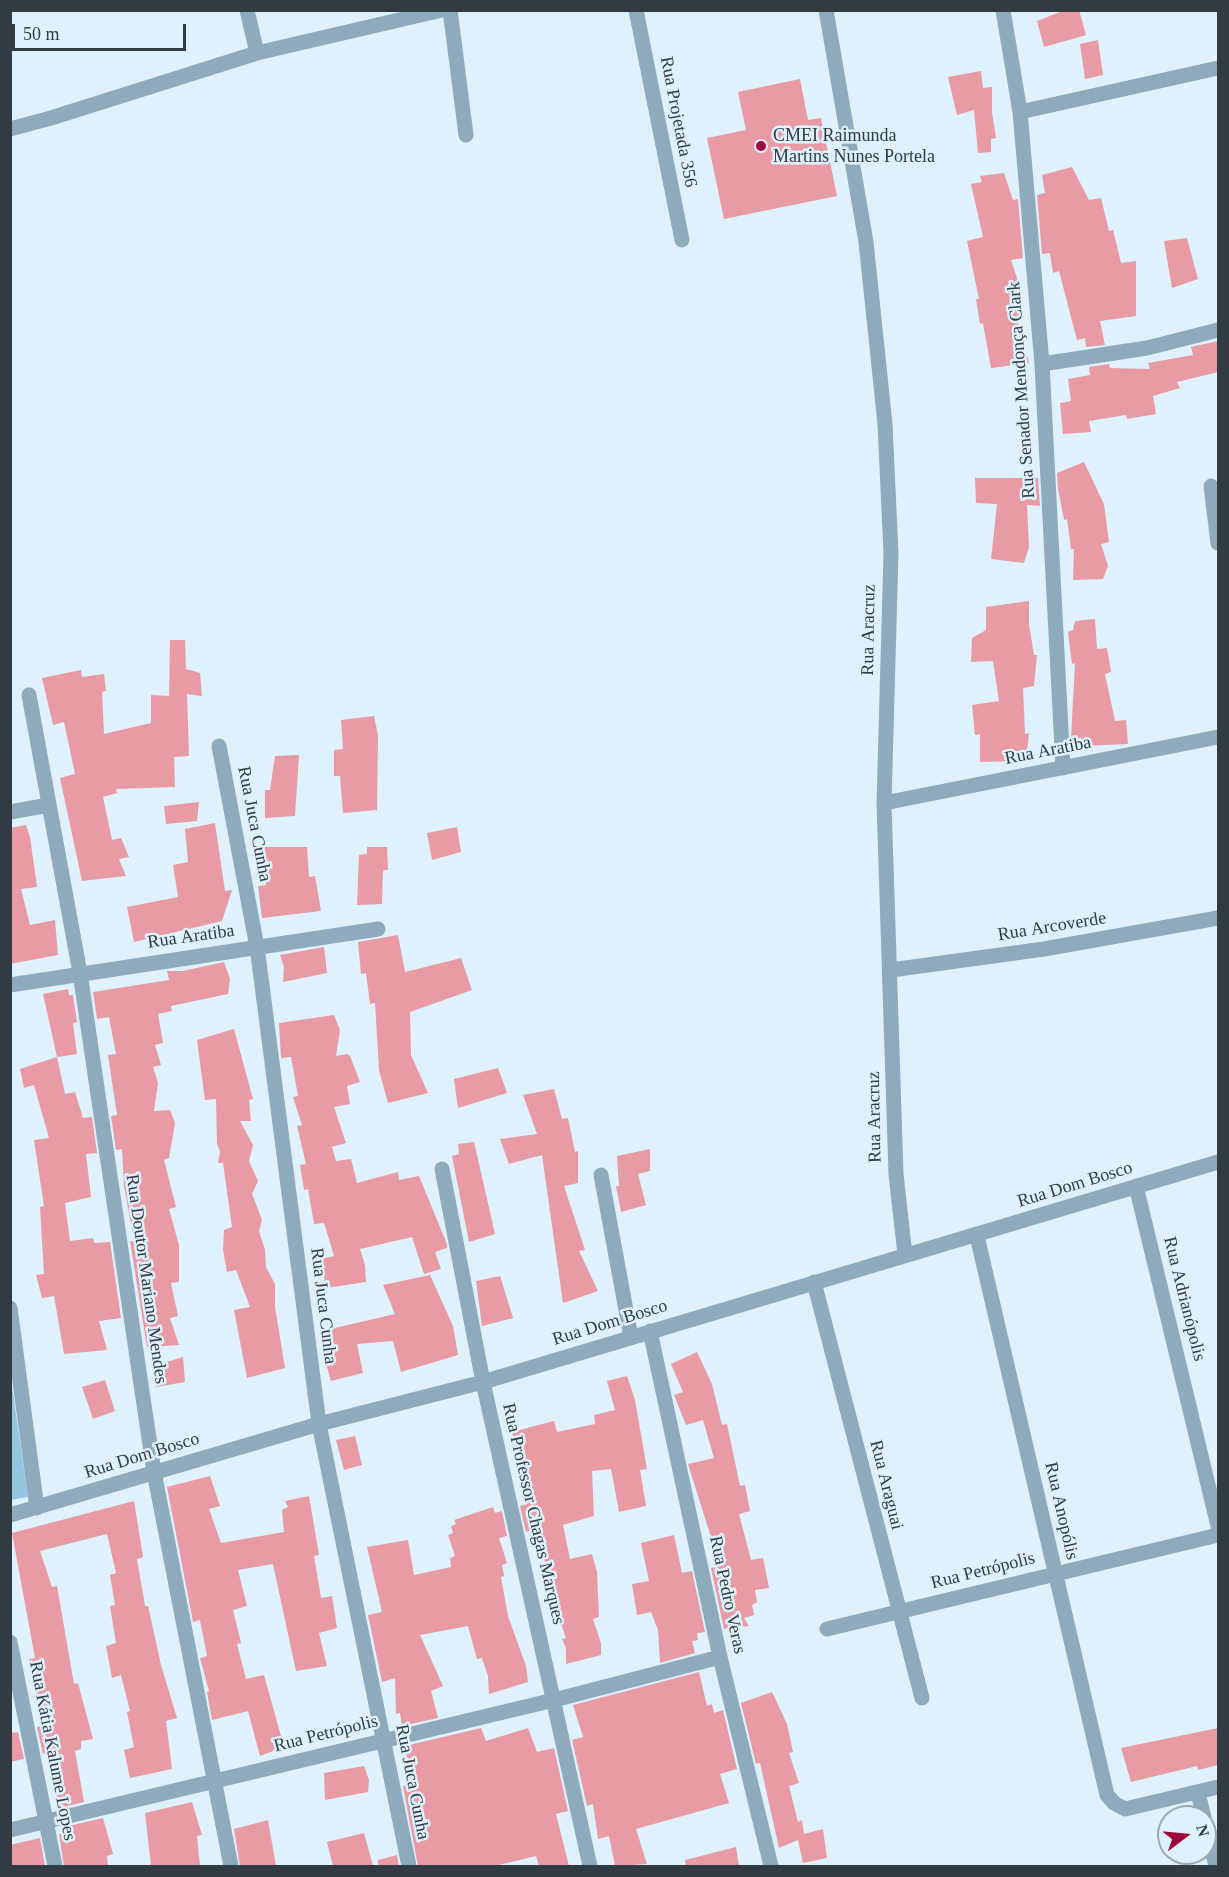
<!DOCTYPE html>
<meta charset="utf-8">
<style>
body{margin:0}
#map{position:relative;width:1229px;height:1877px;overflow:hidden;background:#dff1fd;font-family:"Times New Roman",serif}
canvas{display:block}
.frame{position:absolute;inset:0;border:12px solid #323b41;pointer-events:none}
.north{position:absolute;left:1157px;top:1805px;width:60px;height:60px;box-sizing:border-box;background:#dff1fd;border:2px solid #9aa8b2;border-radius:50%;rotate:74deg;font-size:16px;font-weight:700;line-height:24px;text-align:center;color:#323b41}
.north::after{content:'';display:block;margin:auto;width:21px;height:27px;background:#a1033b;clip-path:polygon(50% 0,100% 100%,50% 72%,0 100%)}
.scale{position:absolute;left:12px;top:24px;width:174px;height:27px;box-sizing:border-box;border:3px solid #323b41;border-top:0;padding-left:8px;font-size:18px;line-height:21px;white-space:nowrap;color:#323b41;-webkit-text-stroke:4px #dff1fd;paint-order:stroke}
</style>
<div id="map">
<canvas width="1229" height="1877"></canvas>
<div class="frame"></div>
<div class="north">N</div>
<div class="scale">50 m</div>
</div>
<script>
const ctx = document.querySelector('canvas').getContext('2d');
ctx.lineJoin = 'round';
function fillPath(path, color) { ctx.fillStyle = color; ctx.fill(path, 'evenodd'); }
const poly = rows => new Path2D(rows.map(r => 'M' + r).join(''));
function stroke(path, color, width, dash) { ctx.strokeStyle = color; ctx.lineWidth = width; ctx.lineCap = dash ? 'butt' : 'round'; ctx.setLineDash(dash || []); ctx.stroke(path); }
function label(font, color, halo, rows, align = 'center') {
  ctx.font = font + ' "Times New Roman",serif'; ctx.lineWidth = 5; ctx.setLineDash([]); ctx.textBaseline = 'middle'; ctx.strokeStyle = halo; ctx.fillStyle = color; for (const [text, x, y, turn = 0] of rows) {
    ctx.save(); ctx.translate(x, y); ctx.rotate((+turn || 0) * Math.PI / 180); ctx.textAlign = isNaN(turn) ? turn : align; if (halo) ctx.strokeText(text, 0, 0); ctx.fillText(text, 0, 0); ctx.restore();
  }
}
fillPath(poly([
 [11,1379,28,1497,11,1500,10,1500]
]), '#96c5e1');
fillPath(poly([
 [1065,10,1079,10,1086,35,1044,47,1037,21],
 [1098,40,1103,75,1085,79,1080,44],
 [981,71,983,88,992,87,992,112,996,138,991,139,991,152,978,153,974,110,957,115,948,77],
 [800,79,808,120,821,118,837,196,724,219,707,138,746,130,738,92],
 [1072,167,1089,200,1101,198,1109,231,1113,230,1121,263,1136,261,1136,316,1100,321,1105,345,1086,347,1085,338,1077,340,1059,271,1053,273,1050,253,1042,254,1037,195,1045,193,1042,175],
 [1004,173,1013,200,1018,199,1023,258,1011,260,1019,284,1014,285,1022,314,1016,316,1029,363,991,368,983,323,980,324,976,299,979,299,967,241,983,237,971,184,982,182,980,176],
 [1187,238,1198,279,1172,288,1164,241],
 [1218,341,1218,372,1177,382,1180,388,1153,396,1156,414,1127,419,1126,415,1089,421,1091,432,1063,434,1060,403,1071,401,1068,379,1090,375,1089,367,1109,364,1110,368,1150,369,1148,363,1193,355,1191,347],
 [1084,462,1104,504,1109,542,1101,544,1108,566,1103,579,1073,580,1074,549,1071,549,1067,519,1064,520,1058,489,1057,473],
 [975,478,1038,478,1040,506,1027,505,1029,547,1024,563,991,559,997,504,976,503],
 [1029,601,1029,624,1034,655,1037,655,1034,686,1023,688,1025,734,1029,733,1026,761,980,762,980,734,975,735,972,705,999,701,993,661,971,662,972,638,986,630,986,607],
 [1095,619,1097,649,1107,648,1111,672,1105,674,1115,721,1126,720,1128,744,1083,746,1081,738,1071,738,1075,663,1072,664,1068,632,1073,630,1075,621],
 [170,640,185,640,186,669,200,673,202,696,187,694,189,756,174,757,175,787,116,789,117,793,103,797,112,840,121,838,129,857,119,859,126,876,82,881,60,778,75,774,64,722,53,725,42,678,81,670,82,677,104,674,106,691,102,692,104,734,151,723,151,695,169,696],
 [374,716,378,735,377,810,343,813,340,776,334,776,334,750,343,749,341,720],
 [299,755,295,816,265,818,265,790,270,790,275,756],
 [199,802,197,821,166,824,164,806],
 [215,823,225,891,232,890,222,921,134,942,127,907,178,897,173,865,188,862,185,829],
 [26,825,30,837,37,887,21,889,30,925,55,920,58,955,10,964,10,828],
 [457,827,461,852,432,860,427,833],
 [264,847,307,847,309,877,315,876,321,911,262,918,258,886,266,885],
 [367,847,387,847,388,870,383,870,382,904,357,905,359,855,367,854],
 [398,935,405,972,461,958,472,990,410,1012,411,1055,428,1093,388,1103,379,1070,375,1003,370,1004,366,973,361,974,358,942],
 [324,947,327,973,283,982,284,967,280,955],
 [224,962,230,979,228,994,171,1006,172,1011,158,1014,163,1043,155,1045,161,1065,153,1067,158,1083,154,1111,170,1110,175,1123,169,1158,164,1160,176,1207,169,1209,179,1245,179,1282,171,1283,178,1316,170,1318,179,1345,147,1347,130,1241,134,1241,124,1186,122,1149,116,1150,111,1116,117,1115,108,1055,116,1054,109,1017,97,1019,93,992,169,980,167,971,183,971],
 [68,989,69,995,73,995,77,1022,73,1023,77,1054,57,1057,43,994],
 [334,1015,340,1030,336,1056,347,1054,350,1056,360,1082,347,1086,350,1104,334,1107,346,1143,332,1147,336,1161,351,1159,357,1183,398,1172,399,1180,419,1176,447,1244,447,1248,435,1252,441,1269,424,1274,412,1237,360,1249,365,1265,366,1282,326,1288,321,1259,334,1256,324,1223,314,1224,308,1189,304,1190,300,1165,306,1164,297,1126,302,1125,293,1097,298,1096,291,1057,281,1058,279,1023],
 [234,1029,253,1099,249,1100,251,1121,240,1121,253,1145,249,1161,258,1181,252,1194,262,1220,259,1231,265,1250,266,1267,275,1284,275,1307,285,1368,247,1378,234,1310,250,1307,236,1270,227,1272,223,1250,224,1230,232,1227,223,1163,218,1163,220,1152,217,1144,216,1099,205,1100,197,1040],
 [57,1057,65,1094,75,1092,83,1118,92,1117,97,1153,86,1154,91,1197,65,1203,70,1241,93,1238,94,1243,110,1242,121,1318,99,1321,107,1350,64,1354,54,1296,42,1298,36,1275,44,1274,40,1207,44,1206,34,1140,49,1138,34,1085,24,1088,20,1069],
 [498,1068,507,1093,458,1108,454,1079],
 [554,1089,562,1119,568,1118,575,1152,578,1151,578,1183,564,1186,585,1250,579,1251,598,1291,563,1303,542,1155,509,1164,500,1139,537,1134,523,1095],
 [474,1142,495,1234,469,1242,452,1156,459,1154,458,1144],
 [650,1149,650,1171,638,1174,646,1205,621,1212,616,1186,619,1186,617,1156],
 [430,1275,453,1326,458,1355,401,1372,393,1341,357,1344,363,1373,331,1381,322,1350,328,1350,322,1331,395,1314,383,1285],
 [500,1276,513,1318,482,1326,476,1281],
 [697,1352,712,1384,722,1425,727,1424,740,1486,745,1485,750,1511,739,1514,751,1560,763,1558,769,1588,755,1590,757,1602,752,1605,754,1615,744,1618,749,1626,724,1629,711,1568,720,1566,688,1464,714,1458,703,1420,686,1425,674,1395,683,1392,671,1364],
 [183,1357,185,1382,156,1387,153,1366],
 [627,1376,635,1400,647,1469,640,1470,646,1506,619,1512,611,1469,592,1471,594,1516,563,1525,570,1559,592,1554,597,1572,599,1617,593,1619,601,1643,601,1655,566,1664,566,1648,562,1639,566,1638,558,1615,549,1561,545,1562,537,1529,526,1532,520,1506,527,1504,512,1432,554,1421,557,1432,595,1424,594,1415,615,1410,607,1381],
 [105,1380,115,1411,93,1419,82,1387],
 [355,1436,362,1465,344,1470,336,1440],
 [210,1476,220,1506,209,1509,221,1543,284,1532,282,1510,288,1507,285,1501,309,1496,319,1555,314,1556,321,1598,332,1596,337,1628,319,1633,327,1666,296,1671,273,1564,238,1570,247,1606,233,1610,241,1643,237,1644,246,1679,264,1675,284,1747,260,1756,248,1711,212,1720,207,1692,209,1691,200,1658,207,1656,200,1620,193,1622,167,1487],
 [134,1501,143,1557,137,1559,145,1606,148,1606,161,1665,177,1718,166,1721,172,1769,130,1778,124,1750,134,1747,127,1712,130,1711,121,1675,112,1678,106,1646,116,1643,110,1606,115,1605,110,1575,116,1573,107,1534,40,1551,52,1587,57,1586,74,1684,78,1683,93,1739,81,1741,81,1749,75,1751,84,1802,59,1808,47,1753,43,1754,37,1727,41,1726,29,1659,35,1658,12,1533],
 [493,1507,495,1513,502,1511,507,1536,499,1538,507,1563,502,1565,504,1576,501,1577,508,1616,526,1666,528,1682,489,1694,488,1676,482,1658,477,1659,468,1626,420,1635,443,1686,431,1691,438,1718,402,1726,400,1713,396,1714,395,1678,382,1682,368,1615,382,1612,367,1547,408,1540,414,1575,451,1567,450,1558,455,1556,448,1535,453,1533,451,1526,456,1524,454,1520],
 [674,1535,682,1573,692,1571,705,1632,697,1633,698,1640,692,1641,695,1653,660,1663,658,1630,651,1612,637,1615,632,1584,649,1581,641,1543],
 [699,1672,707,1706,712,1704,714,1713,723,1710,737,1769,720,1774,729,1803,636,1829,647,1864,615,1866,609,1836,598,1839,593,1804,587,1806,572,1740,583,1737,573,1705],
 [772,1692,787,1724,793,1752,789,1753,799,1783,789,1786,798,1822,802,1820,804,1834,823,1829,827,1858,803,1863,798,1840,779,1848,760,1763,756,1764,741,1703],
 [481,1728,486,1741,528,1728,537,1752,554,1748,568,1811,556,1814,569,1866,539,1866,536,1856,499,1865,418,1866,403,1786,412,1784,405,1746],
 [1218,1728,1218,1765,1198,1770,1197,1766,1131,1782,1121,1748],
 [18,1732,24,1759,10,1762,10,1733],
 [364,1766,369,1780,368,1792,325,1800,324,1773],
 [192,1802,202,1835,197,1836,200,1866,151,1866,145,1813],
 [103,1818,113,1854,107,1856,108,1866,64,1866,59,1834,65,1833,64,1827],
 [268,1820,276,1866,240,1866,234,1829],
 [364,1833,373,1866,333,1866,327,1842],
 [40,1838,45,1866,10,1866,10,1845],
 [736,1847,739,1866,686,1866,685,1860],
 [397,1855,399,1866,378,1866,378,1860]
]), '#e89ba4');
stroke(poly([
 [247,10,257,53],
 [450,10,466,135],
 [636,10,682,240],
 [826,10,866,242,885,424,891,553,884,803,896,1174,905,1255],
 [1003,10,1020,112,1042,364,1063,768],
 [1020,112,1218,68],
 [10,129,51,118,257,53,442,10],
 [1042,364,1147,348,1218,330],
 [1211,486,1218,543],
 [29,695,80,973,154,1472,231,1866],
 [219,746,257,947,319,1424,409,1866],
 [884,803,1218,737],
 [10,812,49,805],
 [891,970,1044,949,1218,918],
 [10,985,378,929],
 [442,1169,483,1382,590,1866],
 [601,1175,631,1337],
 [1136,1186,1218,1526],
 [977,1236,1107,1795,1114,1803,1125,1809,1218,1787],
 [814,1282,922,1698],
 [10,1308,37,1508],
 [650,1331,720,1657,771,1866],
 [10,1515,319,1424,483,1382,1218,1162],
 [827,1629,1218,1535],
 [10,1642,55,1866],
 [1198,1793,1204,1817],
 [1205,1822,1216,1866],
 [10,1830,554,1700,720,1657]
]), '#8eabbd', 15);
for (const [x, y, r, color] of [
 [761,146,6,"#a1033b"]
]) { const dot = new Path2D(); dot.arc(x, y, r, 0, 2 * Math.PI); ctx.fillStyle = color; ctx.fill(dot); stroke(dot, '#dff1fd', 2); }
label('18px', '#323b41', '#dff1fd', [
 ["Rua Projetada 356",678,122,79],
 ["Rua Senador Mendonça Clark",1022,390,-94],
 ["Rua Aracruz",869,630,-89],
 ["Rua Aratiba",1048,751,-11],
 ["Rua Juca Cunha",254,824,79],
 ["Rua Arcoverde",1052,927,-9],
 ["Rua Aratiba",191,937,-8],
 ["Rua Aracruz",875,1117,-91],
 ["Rua Dom Bosco",1075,1185,-17],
 ["Rua Doutor Mariano Mendes",146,1279,82],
 ["Rua Adrianópolis",1184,1299,76],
 ["Rua Juca Cunha",323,1306,83],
 ["Rua Dom Bosco",610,1323,-17],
 ["Rua Dom Bosco",142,1456,-17],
 ["Rua Araguai",886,1485,76],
 ["Rua Anopólis",1061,1511,77],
 ["Rua Professor Chagas Marques",533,1514,77],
 ["Rua Petrópolis",983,1571,-14],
 ["Rua Pedro Veras",727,1595,78],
 ["Rua Petrópolis",326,1734,-14],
 ["Rua Kátia Kalume Lopes",52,1751,79],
 ["Rua Juca Cunha",412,1782,79]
]);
label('18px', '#323b41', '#dff1fd', [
 ["CMEI Raimunda",773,136],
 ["Martins Nunes Portela",773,157]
], 'left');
</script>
